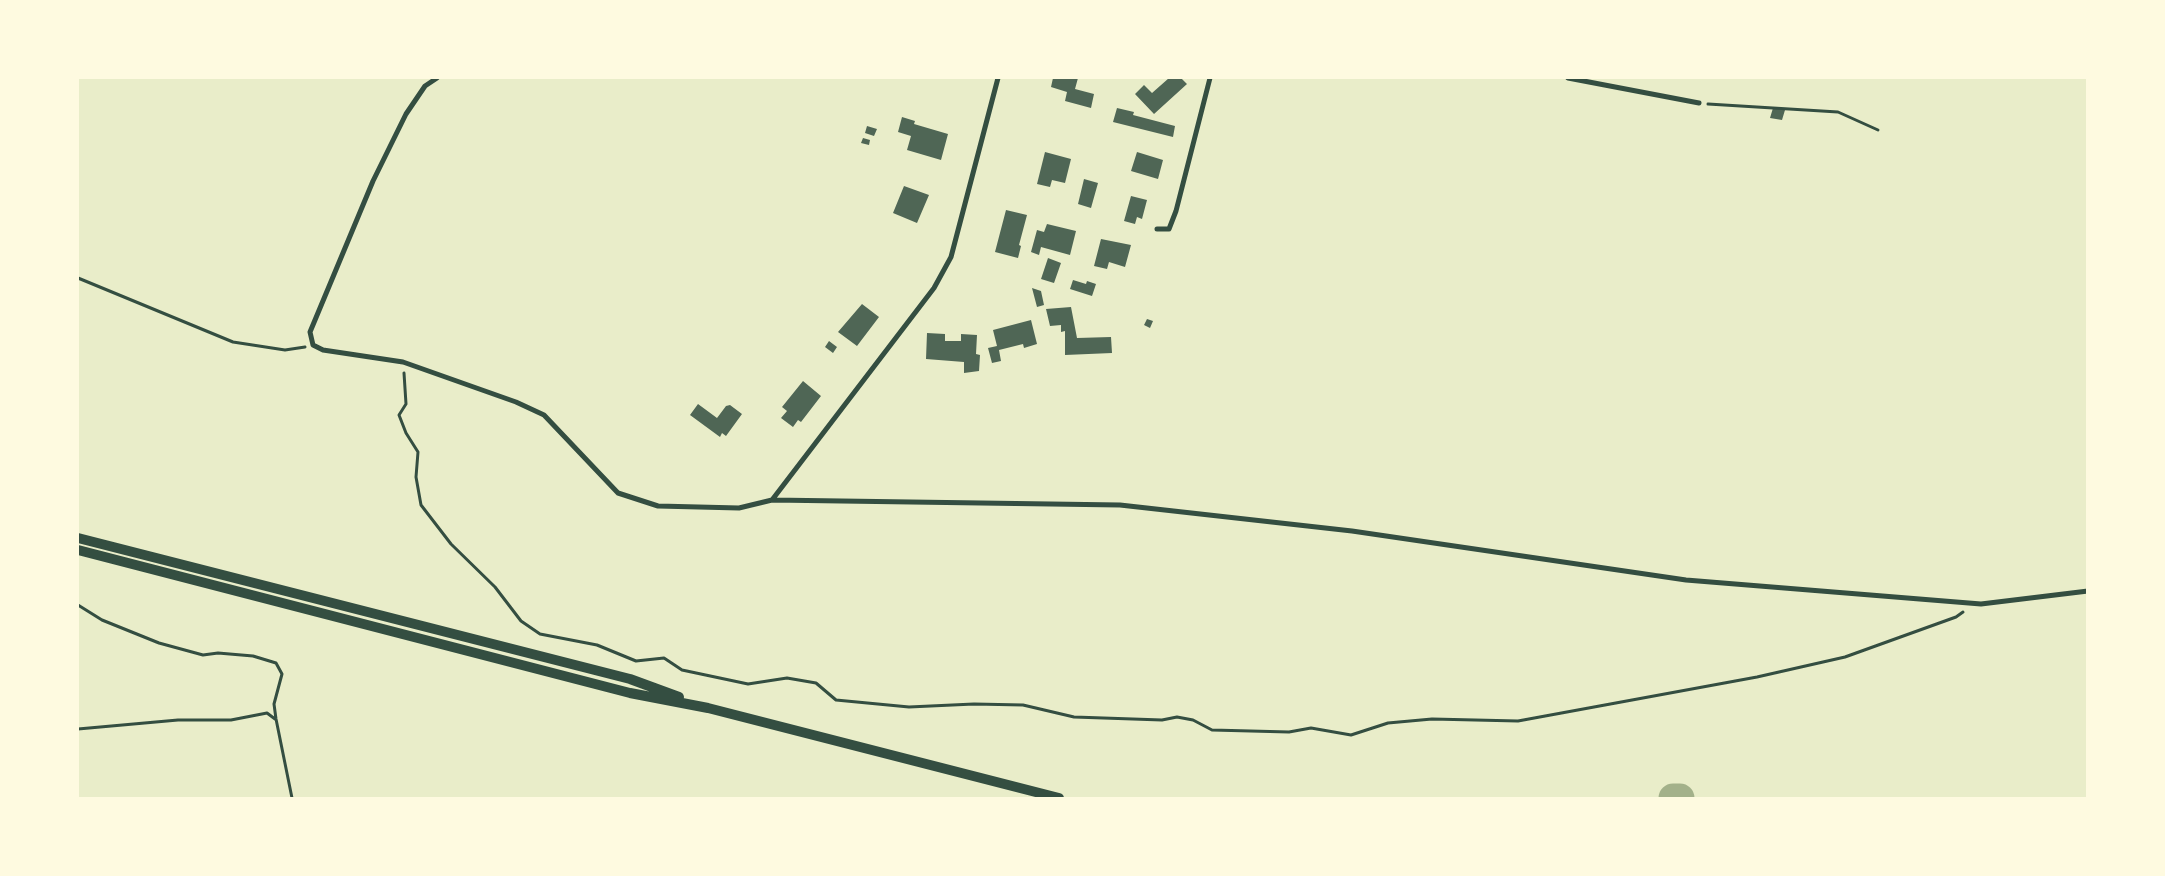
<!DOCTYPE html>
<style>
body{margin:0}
#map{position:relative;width:2165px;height:876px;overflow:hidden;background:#e9edc9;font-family:Bitter,serif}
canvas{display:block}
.frame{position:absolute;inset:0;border:79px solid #fefae0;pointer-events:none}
</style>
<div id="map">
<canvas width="2165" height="876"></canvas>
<div class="frame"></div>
</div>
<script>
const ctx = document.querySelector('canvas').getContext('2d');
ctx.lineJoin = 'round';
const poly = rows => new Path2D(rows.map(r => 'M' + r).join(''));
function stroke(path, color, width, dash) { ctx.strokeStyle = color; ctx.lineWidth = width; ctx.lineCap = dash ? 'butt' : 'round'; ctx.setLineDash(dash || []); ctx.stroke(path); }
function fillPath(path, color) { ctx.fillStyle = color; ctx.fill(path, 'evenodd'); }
stroke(poly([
 [1673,798,1680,798]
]), '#a3b18a', 29);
fillPath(poly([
 [1053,78,1078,78,1075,89,1094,94,1091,108,1065,101,1067,92,1051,87],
 [1169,78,1181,78,1187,84,1154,114,1135,94,1144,85,1152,93],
 [1117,108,1134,112,1133,115,1175,126,1173,137,1113,122],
 [1773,108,1785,110,1782,120,1770,118],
 [902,117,915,121,914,124,948,134,941,160,907,150,911,136,898,132],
 [867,126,877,129,874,136,865,133],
 [863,138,870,140,869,145,861,143],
 [1045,152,1071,159,1065,183,1052,180,1050,187,1037,184],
 [1137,152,1163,160,1158,179,1131,171],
 [1084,179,1098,183,1091,208,1078,204],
 [904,186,929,195,917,223,893,213],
 [1131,196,1147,200,1142,219,1137,217,1135,224,1124,221],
 [1006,210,1027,215,1019,245,1021,246,1018,258,995,252],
 [1047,224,1076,231,1070,255,1041,247,1039,255,1031,252,1037,230,1044,232],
 [1101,239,1131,245,1125,267,1109,262,1107,269,1094,266],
 [1048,258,1061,263,1054,283,1041,279],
 [1073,280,1086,284,1087,281,1096,284,1092,296,1070,289],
 [1032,288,1041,291,1044,305,1037,307],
 [862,304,879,317,857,346,838,332],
 [1071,307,1077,338,1111,337,1112,353,1065,355,1065,331,1061,332,1061,325,1050,326,1046,309],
 [1147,319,1153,321,1150,328,1144,325],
 [1031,320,1037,344,1024,348,1023,344,999,350,1001,361,992,363,988,348,997,346,993,330],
 [927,333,945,334,945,341,961,341,961,334,977,335,976,354,980,355,979,371,964,373,964,362,926,359],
 [829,341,837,347,833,353,825,347],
 [803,381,821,396,801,422,798,420,793,427,781,418,787,411,782,407],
 [698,404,717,418,726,406,730,405,742,414,726,436,722,433,720,437,690,415]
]), '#4f6655');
stroke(poly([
 [1708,104,1838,112,1878,130],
 [78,278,233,342,285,350,305,347],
 [404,373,406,404,399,415,406,433,418,452,416,477,421,505,451,544,495,587,521,621,540,634,597,645,636,661,664,658,682,670,748,684,787,678,816,683,836,700,909,707,974,704,1023,705,1074,717,1162,720,1177,717,1193,720,1212,730,1289,732,1311,728,1351,735,1388,723,1432,719,1518,721,1757,677,1845,657,1956,617,1963,612],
 [78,605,102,620,159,643,203,655,218,653,253,656,276,663,282,674,274,704,276,719,292,798],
 [78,729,178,720,231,720,267,713,275,719]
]), '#344e41', 3);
stroke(poly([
 [437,78,425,86,406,114,373,181,310,332,313,345,323,350,403,362,516,402,544,415,618,493,658,506,739,508,772,500,1120,505,1352,531,1686,580,1981,604,2088,591],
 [1568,78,1699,103],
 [1157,229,1169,229,1176,211,1210,78],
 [772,500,934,288,951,257,998,78]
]), '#344e41', 5);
stroke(poly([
 [78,538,630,679,679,697],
 [78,550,630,693,708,708,1059,798]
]), '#344e41', 10);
</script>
